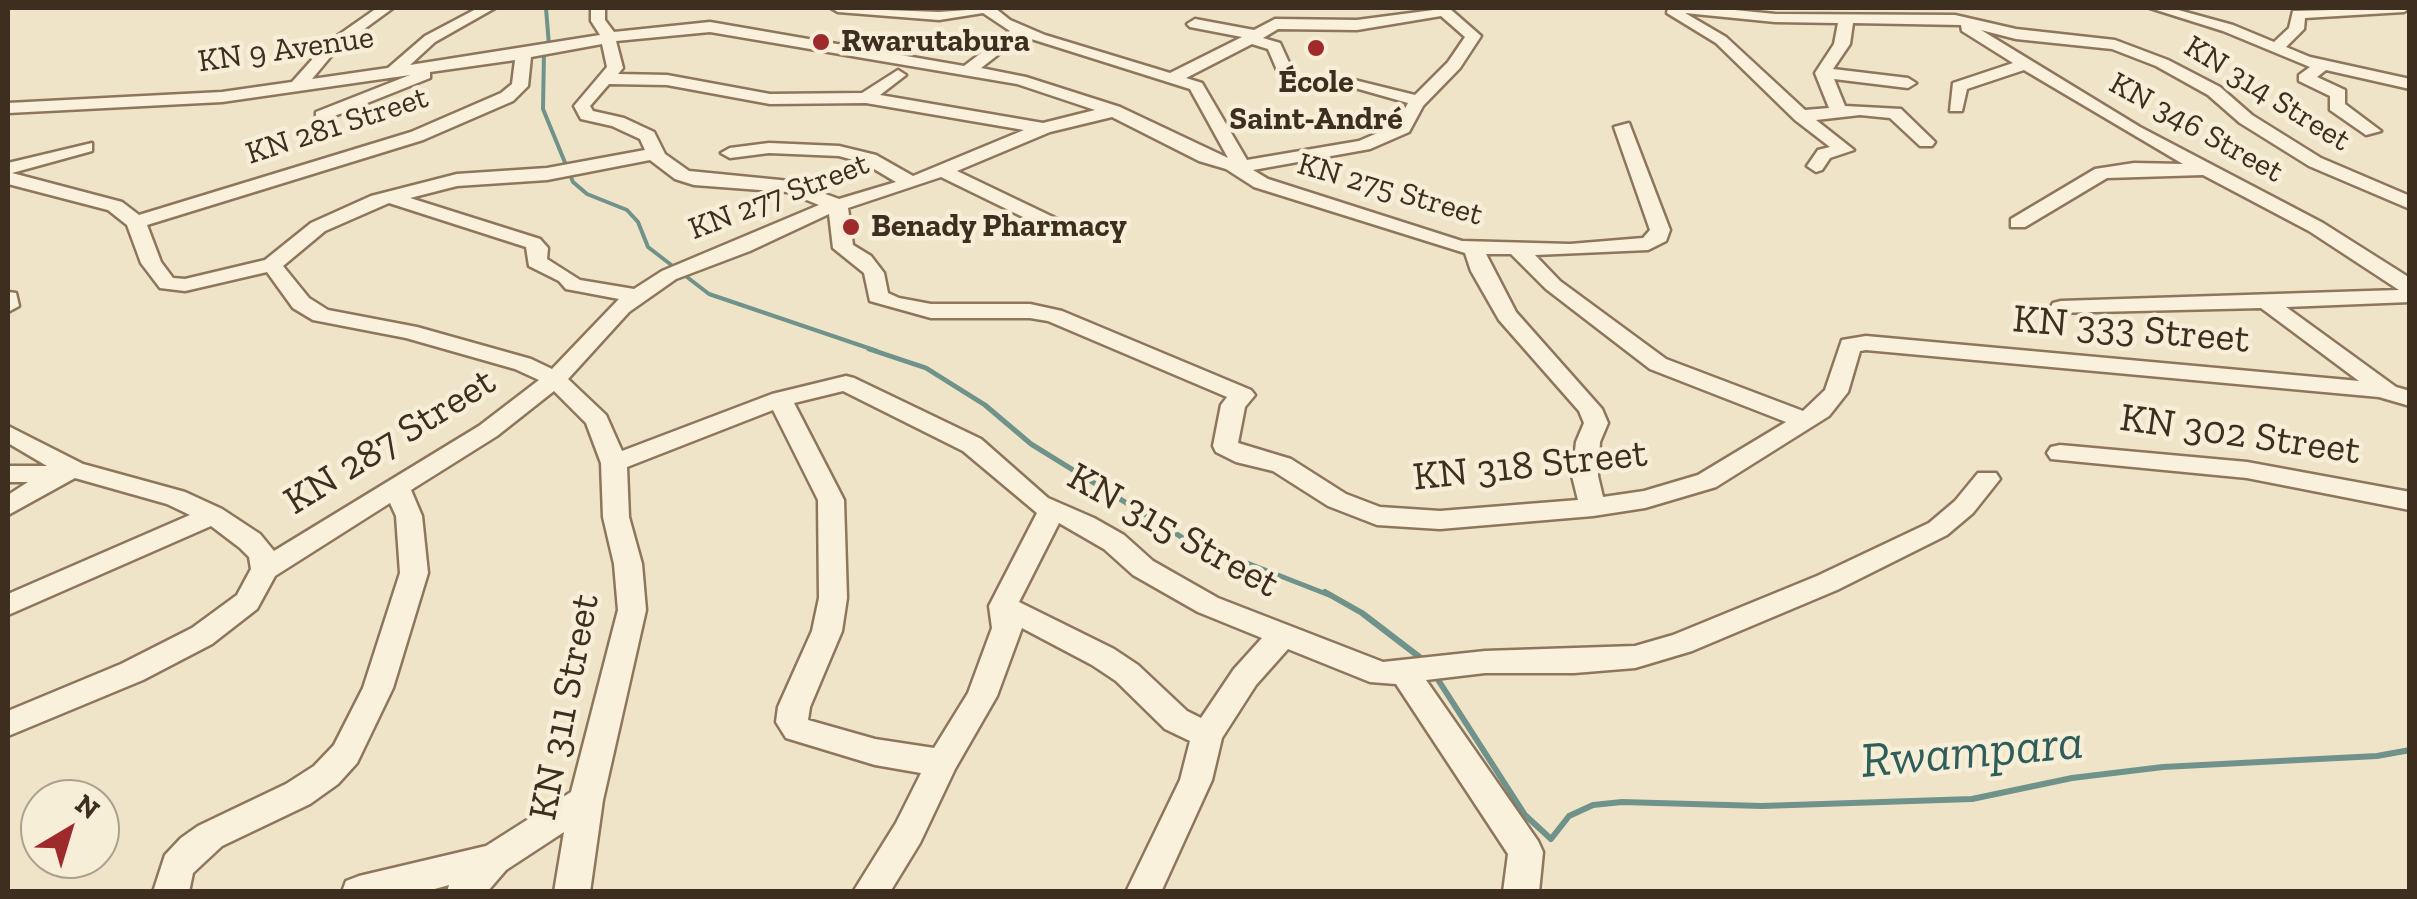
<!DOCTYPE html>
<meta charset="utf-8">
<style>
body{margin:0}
#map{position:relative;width:2417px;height:899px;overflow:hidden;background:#f0e4c8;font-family:"Zilla Slab",serif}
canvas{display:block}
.frame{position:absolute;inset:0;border:10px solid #3d2e20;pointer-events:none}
.north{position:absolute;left:20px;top:779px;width:100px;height:100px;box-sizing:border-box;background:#f7eed8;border:2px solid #ada18e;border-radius:50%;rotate:38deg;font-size:28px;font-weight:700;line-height:40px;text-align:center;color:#3d2e20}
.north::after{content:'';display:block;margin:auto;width:35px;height:45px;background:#9e2a2b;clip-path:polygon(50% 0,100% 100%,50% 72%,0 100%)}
</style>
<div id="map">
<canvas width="2417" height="899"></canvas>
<div class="frame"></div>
<div class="north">N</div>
</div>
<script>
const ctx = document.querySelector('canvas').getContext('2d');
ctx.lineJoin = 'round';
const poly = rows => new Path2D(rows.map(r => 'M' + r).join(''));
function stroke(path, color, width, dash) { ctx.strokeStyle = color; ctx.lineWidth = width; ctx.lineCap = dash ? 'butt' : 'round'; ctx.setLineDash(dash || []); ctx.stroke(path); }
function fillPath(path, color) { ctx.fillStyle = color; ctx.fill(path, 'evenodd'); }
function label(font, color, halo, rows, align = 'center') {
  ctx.font = font + ' "Zilla Slab",serif'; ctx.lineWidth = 9; ctx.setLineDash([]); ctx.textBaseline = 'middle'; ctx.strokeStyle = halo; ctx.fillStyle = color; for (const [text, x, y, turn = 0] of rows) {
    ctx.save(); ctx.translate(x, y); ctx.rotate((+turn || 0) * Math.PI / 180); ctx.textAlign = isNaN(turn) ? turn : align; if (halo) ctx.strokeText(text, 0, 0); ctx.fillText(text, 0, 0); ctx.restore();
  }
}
stroke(poly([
 [546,8,549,46],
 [544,52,543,109,573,182,587,194,627,210,638,222,648,247,709,294,877,351]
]), '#6f938a', 4);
stroke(poly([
 [869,349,926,368,985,405,1031,444,1183,538,1329,595]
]), '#6f938a', 5);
stroke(poly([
 [1325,592,1362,613,1426,662],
 [1435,675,1525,815,1551,839,1569,816,1593,805,1622,802,1762,806,1972,799,2072,778,2163,767,2377,756,2410,750]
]), '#6f938a', 6);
const minor = poly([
 [377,8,393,8,337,49,312,79,388,68,425,36,478,8,495,8,435,42,410,65,600,35,591,21,591,8,605,8,605,20,614,32,710,22,964,66,1010,31,983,13,939,20,838,12,831,8,939,12,995,8,1010,20,1045,35,1170,73,1242,37,1190,27,1187,24,1195,19,1254,30,1275,19,1357,20,1449,8,1481,36,1460,68,1423,106,1409,132,1370,149,1253,170,1268,179,1462,241,1570,244,1643,238,1650,230,1614,127,1629,123,1670,230,1666,241,1648,250,1535,255,1560,281,1666,359,1803,411,1825,390,1842,340,1866,336,2359,381,2261,308,2053,313,2050,308,2053,303,2061,301,2399,290,2309,231,2203,175,2107,178,2025,227,2011,227,2011,219,2095,169,2134,163,2183,164,2024,70,1967,89,1962,111,1950,111,1953,83,2013,63,1962,31,1961,25,1853,23,1850,44,1833,69,1908,78,1916,83,1908,88,1834,79,1845,106,1901,109,1935,142,1932,146,1920,146,1890,118,1860,115,1816,120,1854,150,1830,158,1822,170,1816,172,1807,166,1818,150,1830,147,1795,120,1716,43,1667,13,1668,8,1714,8,1775,14,1955,15,2016,29,2115,40,2168,60,2220,87,2252,115,2321,158,2410,196,2410,209,2309,166,2240,123,2208,95,2156,66,2112,49,2016,39,1981,30,2140,127,2323,223,2410,278,2410,302,2286,307,2396,387,2410,391,2410,406,2379,397,1866,350,1860,351,1848,392,1829,416,1716,487,1645,508,1593,516,1440,529,1377,525,1328,506,1273,471,1236,462,1216,452,1213,446,1221,405,1227,397,1048,321,1030,318,931,318,870,301,864,273,833,248,829,214,750,251,676,279,629,312,568,379,606,415,622,451,772,394,846,376,854,378,981,439,1048,498,1094,518,1124,535,1153,561,1218,598,1383,662,1485,651,1635,646,1673,635,1817,576,1929,523,1955,501,1978,473,1996,473,2000,479,1973,513,1947,535,1837,590,1692,651,1635,668,1574,673,1485,673,1426,680,1538,841,1543,852,1539,892,1503,892,1508,854,1396,684,1370,682,1288,649,1256,685,1222,738,1212,780,1161,892,1126,892,1180,780,1190,741,1165,729,1116,681,1092,665,1022,628,997,696,955,769,920,843,890,892,853,892,896,823,921,773,875,765,786,738,776,722,778,707,812,631,819,598,818,500,773,410,627,467,629,517,642,564,646,610,603,800,590,892,554,892,564,832,506,870,487,892,447,892,449,885,424,892,342,892,346,881,359,876,486,846,571,792,618,610,614,564,603,517,601,463,586,423,554,391,497,436,411,490,422,516,428,573,393,688,357,763,338,784,310,804,222,846,193,873,189,892,153,892,165,855,181,838,198,826,286,784,314,766,334,745,363,688,400,573,396,516,390,503,275,576,257,609,212,644,143,680,8,736,8,711,121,664,192,628,237,595,251,569,249,557,240,548,211,526,8,615,8,594,190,515,167,504,75,478,8,515,8,495,28,482,8,482,8,466,47,466,8,443,8,426,83,464,185,492,222,509,260,534,274,551,479,426,539,380,515,369,406,338,313,320,293,308,267,272,185,291,160,288,141,263,127,225,108,210,8,184,8,163,92,143,92,151,12,173,122,202,139,215,411,132,501,93,512,84,515,60,430,72,430,78,322,121,316,120,316,112,410,75,222,102,8,113,8,103,222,92,292,82,327,43,377,8],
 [1685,13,1775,22,1838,23,1834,44,1815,73,1829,108,1805,110,1726,37,1685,13],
 [1441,16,1465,37,1448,62,1415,95,1342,77,1334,82,1408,103,1396,125,1359,141,1247,160,1202,83,1186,78,1252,44,1268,49,1277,70,1289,70,1291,67,1280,43,1263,38,1278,29,1357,30,1441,16],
 [710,32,1017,84,1095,110,1043,123,880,95,906,75,898,70,862,93,770,94,667,75,618,74,623,68,616,41,710,32],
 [1022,36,1190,89,1228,158,1120,107,1026,77,981,68,1022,36],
 [602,44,607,67,574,106,581,119,612,126,640,139,645,150,547,168,457,174,371,196,311,223,265,260,185,279,173,278,161,262,147,225,423,140,513,101,528,86,531,57,602,44],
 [609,84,667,85,770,104,866,103,1024,130,913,176,876,155,839,146,769,143,730,148,721,153,730,158,769,153,839,156,864,163,896,182,839,199,790,181,689,171,665,154,654,132,624,118,593,111,590,106,609,84],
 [1112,117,1199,161,1226,169,1254,187,1465,253,1471,271,1499,320,1579,411,1584,423,1576,442,1572,476,1578,500,1440,511,1380,507,1346,494,1291,459,1238,443,1245,407,1255,395,1251,390,1062,311,1030,304,931,304,899,298,888,293,884,273,871,256,853,245,848,208,941,177,1062,236,1076,236,1076,228,957,171,1050,132,1112,117],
 [650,160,675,179,694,185,787,192,819,205,662,271,634,289,580,280,547,259,548,248,540,239,410,198,457,186,547,180,650,160],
 [389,203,526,247,529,266,559,281,566,289,619,299,552,369,531,359,417,327,328,310,309,298,283,266,325,231,389,203],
 [1486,254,1511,254,1546,289,1650,369,1786,422,1698,475,1644,491,1603,497,1598,476,1600,442,1608,423,1602,409,1516,312,1486,254],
 [843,391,963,451,1037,513,989,606,992,628,968,693,934,748,875,739,808,720,810,707,842,631,847,598,844,500,794,403,843,391],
 [1059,523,1104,549,1133,575,1198,612,1262,638,1234,669,1201,718,1187,711,1138,665,1114,649,1019,602,1059,523],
 [2150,8,2171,8,2233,25,2274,42,2289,28,2293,11,2410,8,2404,12,2305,18,2304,29,2286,47,2310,57,2410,79,2410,89,2326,70,2317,77,2345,90,2345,104,2381,131,2366,135,2330,110,2330,96,2299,81,2299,75,2310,67,2223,31,2150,8],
 [8,292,16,293,19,306,8,312,8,292],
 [2060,445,2247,462,2410,492,2410,510,2247,478,2051,459,2047,453,2051,447,2060,445]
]);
stroke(minor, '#8d765c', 5);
fillPath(minor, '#faf1dc');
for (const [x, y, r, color] of [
 [821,42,10,"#9e2a2b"],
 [1316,48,10,"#9e2a2b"],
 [851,227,10,"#9e2a2b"]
]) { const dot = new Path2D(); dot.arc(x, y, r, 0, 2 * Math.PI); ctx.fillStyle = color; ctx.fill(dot); stroke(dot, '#f7eed8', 4); }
label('bold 32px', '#3d2e20', '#f7eed8', [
 ["Rwarutabura",841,42],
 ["École",1316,83,"center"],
 ["Saint-André",1316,120,"center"],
 ["Benady Pharmacy",871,227]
], 'left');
label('32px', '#3d2e20', '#f7eed8', [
 ["KN 9 Avenue",286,50,-8],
 ["KN 314 Street",2267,94,32],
 ["KN 281 Street",337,126,-18],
 ["KN 346 Street",2196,128,29],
 ["KN 275 Street",1390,190,16],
 ["KN 277 Street",779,197,-21]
]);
label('40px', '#3d2e20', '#f7eed8', [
 ["KN 333 Street",2131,330,5],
 ["KN 302 Street",2240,435,8],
 ["KN 287 Street",390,442,-32],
 ["KN 318 Street",1530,466,-6],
 ["KN 315 Street",1173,531,29],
 ["KN 311 Street",565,707,-79]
]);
label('italic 50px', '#2f5d5a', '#f7eed8', [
 ["Rwampara",1972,753,-5]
]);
</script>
